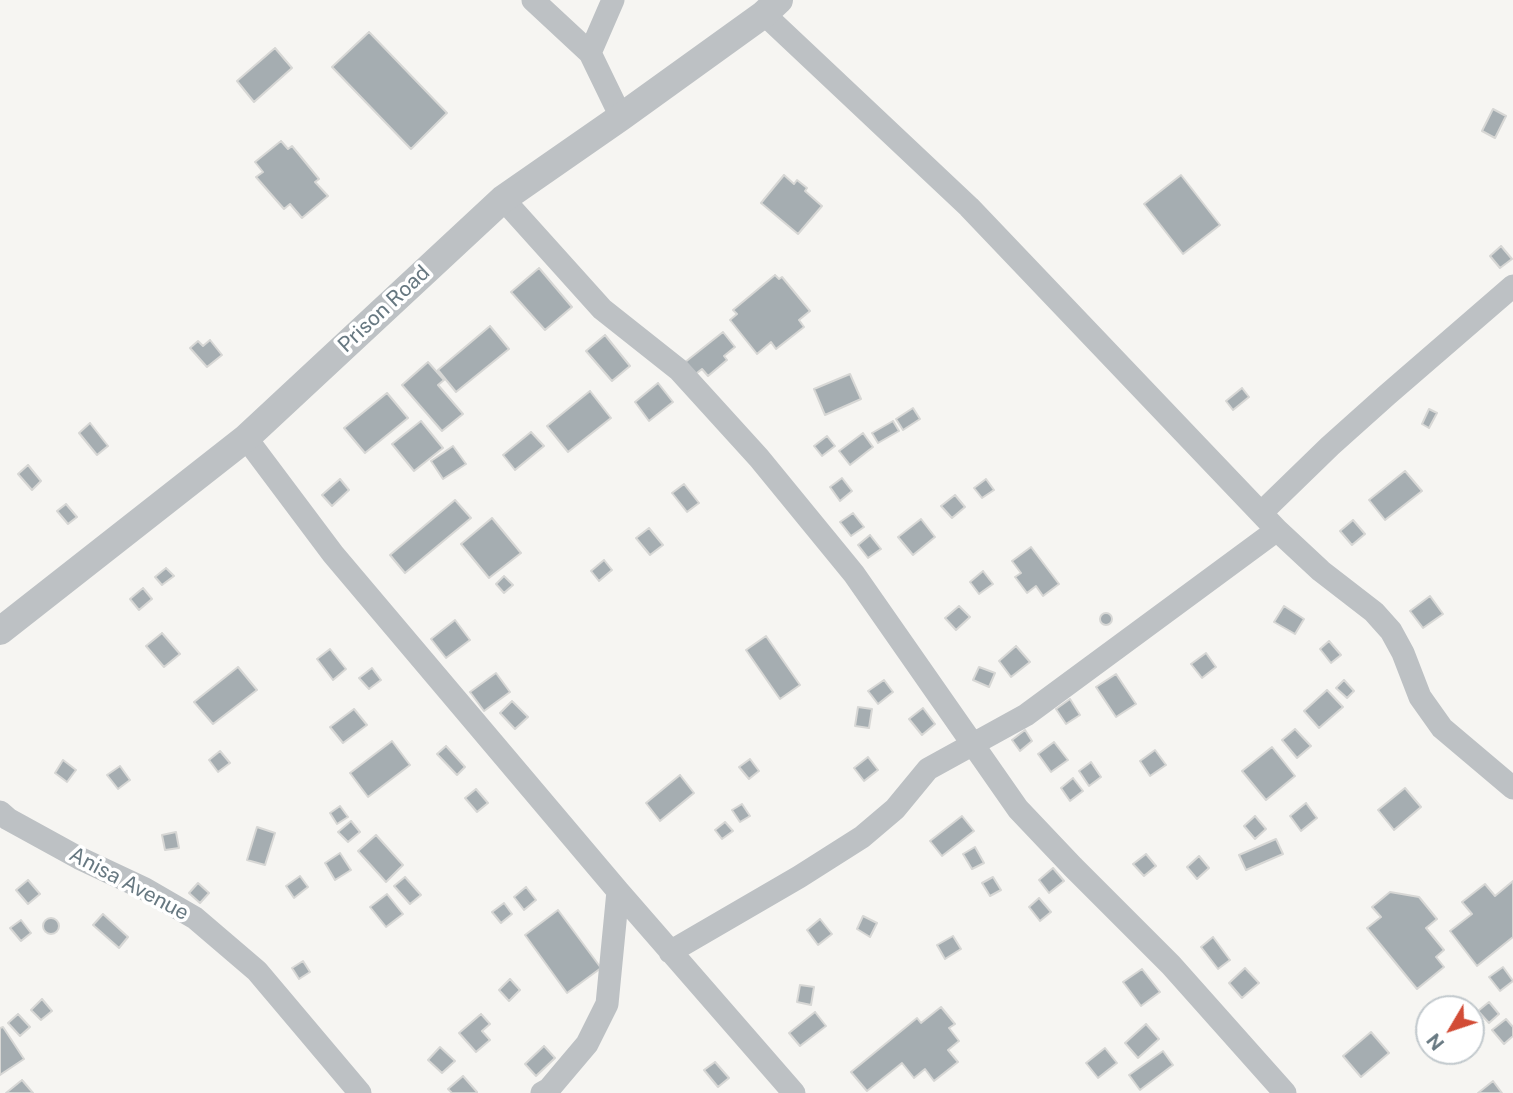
<!DOCTYPE html>
<style>
body{margin:0}
#map{position:relative;width:1513px;height:1093px;overflow:hidden;background:#f6f5f2;font-family:"Public Sans",sans-serif}
canvas{display:block}
.north{position:absolute;left:1415px;top:995px;width:70px;height:70px;box-sizing:border-box;background:#fff;border:2px solid #c2c9cd;border-radius:50%;rotate:231deg;font-size:19px;font-weight:700;line-height:28px;text-align:center;color:#677881}
.north::after{content:'';display:block;margin:auto;width:24px;height:32px;background:#d24c36;clip-path:polygon(50% 0,100% 100%,50% 72%,0 100%)}
</style>
<div id="map">
<canvas width="1513" height="1093"></canvas>
<div class="north">N</div>
</div>
<script>
const ctx = document.querySelector('canvas').getContext('2d');
ctx.lineJoin = 'round';
function fillPath(path, color) { ctx.fillStyle = color; ctx.fill(path, 'evenodd'); }
const poly = rows => new Path2D(rows.map(r => 'M' + r).join(''));
function stroke(path, color, width, dash) { ctx.strokeStyle = color; ctx.lineWidth = width; ctx.lineCap = dash ? 'butt' : 'round'; ctx.setLineDash(dash || []); ctx.stroke(path); }
function label(font, color, halo, rows, align = 'center') {
  ctx.font = font + ' "Public Sans",sans-serif'; ctx.lineWidth = 7; ctx.setLineDash([]); ctx.textBaseline = 'middle'; ctx.strokeStyle = halo; ctx.fillStyle = color; for (const [text, x, y, turn = 0] of rows) {
    ctx.save(); ctx.translate(x, y); ctx.rotate((+turn || 0) * Math.PI / 180); ctx.textAlign = isNaN(turn) ? turn : align; if (halo) ctx.strokeText(text, 0, 0); ctx.fillText(text, 0, 0); ctx.restore();
  }
}
const building = poly([
 [369,32,447,113,411,149,332,67,369,32],
 [275,48,292,68,254,102,237,81,275,48],
 [1493,109,1506,116,1495,138,1482,131,1493,109],
 [281,141,288,149,292,146,319,179,315,182,328,196,302,218,290,204,284,209,256,177,263,172,255,162,281,141],
 [784,175,794,184,797,180,807,188,805,191,822,206,798,234,761,203,784,175],
 [1181,175,1220,225,1183,254,1144,204,1181,175],
 [1501,246,1512,259,1500,268,1490,256,1501,246],
 [539,268,572,307,545,330,511,292,539,268],
 [775,275,779,279,782,277,810,311,799,320,804,327,776,349,771,342,757,354,730,320,737,314,733,310,775,275],
 [490,326,509,349,456,392,438,370,490,326],
 [723,332,735,347,724,356,727,360,708,376,702,369,693,376,684,363,723,332],
 [605,335,630,366,612,381,586,351,605,335],
 [210,340,222,355,207,367,190,348,198,341,203,346,210,340],
 [428,362,444,380,438,385,463,414,442,431,402,385,428,362],
 [850,374,861,399,825,415,814,389,850,374],
 [658,383,673,402,649,421,635,402,658,383],
 [1242,388,1249,397,1233,410,1226,401,1242,388],
 [590,391,611,418,568,452,547,426,590,391],
 [387,393,408,418,365,453,344,428,387,393],
 [913,408,920,419,903,430,896,419,913,408],
 [1429,409,1437,413,1429,428,1422,424,1429,409],
 [421,421,443,448,414,471,392,444,421,421],
 [893,421,899,431,878,443,872,433,893,421],
 [90,423,108,446,97,455,79,433,90,423],
 [531,432,544,446,515,470,503,455,531,432],
 [863,433,873,447,850,465,839,451,863,433],
 [827,436,835,446,822,456,814,446,827,436],
 [453,446,466,464,443,479,431,461,453,446],
 [28,465,41,481,32,490,18,474,28,465],
 [1405,471,1422,491,1385,520,1369,500,1405,471],
 [842,478,852,491,840,501,830,487,842,478],
 [340,479,349,490,332,506,322,495,340,479],
 [986,479,994,490,982,498,974,488,986,479],
 [684,484,699,503,687,512,672,493,684,484],
 [955,495,965,507,952,518,941,506,955,495],
 [455,500,471,518,405,573,390,555,455,500],
 [66,504,77,517,68,524,57,511,66,504],
 [853,513,864,527,851,536,840,522,853,513],
 [492,518,521,553,489,578,461,544,492,518],
 [921,519,935,537,913,555,898,537,921,519],
 [1353,520,1365,534,1352,545,1340,531,1353,520],
 [649,528,663,545,650,555,636,538,649,528],
 [870,535,881,549,868,558,858,545,870,535],
 [1031,547,1059,584,1043,596,1036,586,1027,593,1015,577,1021,573,1012,561,1031,547],
 [604,560,612,570,599,581,591,571,604,560],
 [166,568,174,576,162,585,155,577,166,568],
 [983,571,993,584,979,594,970,582,983,571],
 [504,576,513,585,504,593,496,584,504,576],
 [143,588,152,599,139,610,130,599,143,588],
 [1430,596,1443,614,1423,628,1410,611,1430,596],
 [959,606,970,617,956,630,945,618,959,606],
 [1284,606,1304,619,1295,634,1274,622,1284,606],
 '1100 619a6 6 0 1 1 12 0a6 6 0 1 1-12 0Z',
 [455,620,470,640,446,658,431,639,455,620],
 [162,633,180,654,164,667,146,646,162,633],
 [766,636,800,685,780,699,746,650,766,636],
 [1329,641,1341,655,1331,663,1320,649,1329,641],
 [1016,646,1030,662,1011,677,999,661,1016,646],
 [330,649,346,669,333,680,317,659,330,649],
 [1206,653,1216,667,1202,678,1191,664,1206,653],
 [238,667,257,690,213,724,194,702,238,667],
 [979,667,995,673,989,687,973,680,979,667],
 [372,668,381,680,369,689,359,678,372,668],
 [496,673,510,692,484,711,470,692,496,673],
 [1116,674,1136,704,1116,717,1096,687,1116,674],
 [884,680,893,692,878,704,868,691,884,680],
 [1344,680,1354,691,1347,698,1336,688,1344,680],
 [1327,690,1343,707,1319,728,1304,711,1327,690],
 [1070,699,1080,715,1066,724,1056,709,1070,699],
 [512,701,528,717,515,729,500,713,512,701],
 [858,707,872,709,869,728,855,726,858,707],
 [923,708,935,724,922,735,909,719,923,708],
 [354,709,367,725,343,743,330,727,354,709],
 [1295,729,1311,746,1297,758,1282,740,1295,729],
 [1025,730,1032,741,1020,751,1012,740,1025,730],
 [392,741,410,765,368,797,350,773,392,741],
 [1054,742,1068,760,1051,772,1038,754,1054,742],
 [446,746,465,767,457,775,437,754,446,746],
 [1272,747,1295,776,1266,800,1242,771,1272,747],
 [1155,750,1166,765,1150,776,1140,761,1155,750],
 [220,751,230,763,218,772,209,760,220,751],
 [868,757,878,770,864,781,854,768,868,757],
 [750,759,759,771,749,779,739,767,750,759],
 [63,760,76,770,67,782,55,773,63,760],
 [1091,762,1101,777,1089,786,1079,771,1091,762],
 [120,766,130,780,118,789,107,775,120,766],
 [680,775,694,793,660,821,646,803,680,775],
 [1073,778,1083,791,1070,801,1061,788,1073,778],
 [1405,788,1421,807,1394,830,1378,810,1405,788],
 [476,789,488,803,477,812,465,798,476,789],
 [1306,803,1317,818,1301,831,1290,816,1306,803],
 [742,804,750,816,740,822,732,810,742,804],
 [340,806,348,817,337,824,330,813,340,806],
 [962,816,974,831,942,856,930,841,962,816],
 [1255,816,1266,829,1255,839,1244,826,1255,816],
 [351,821,360,832,348,842,338,832,351,821],
 [725,822,733,831,722,839,715,830,725,822],
 [257,827,275,833,265,865,247,860,257,827],
 [176,832,179,848,165,850,162,835,176,832],
 [376,835,403,865,386,882,358,851,376,835],
 [1276,839,1283,854,1246,870,1239,855,1276,839],
 [975,847,984,863,972,869,963,854,975,847],
 [340,853,351,870,335,880,325,863,340,853],
 [1146,854,1156,866,1144,876,1133,864,1146,854],
 [1199,856,1209,868,1197,879,1187,867,1199,856],
 [1053,868,1064,881,1049,893,1039,880,1053,868],
 [300,876,308,887,294,898,286,886,300,876],
 [405,877,421,895,410,904,394,886,405,877],
 [993,877,1001,890,990,896,982,883,993,877],
 [28,880,40,894,28,904,16,890,28,880],
 [1513,881,1513,937,1477,966,1450,931,1472,914,1462,902,1485,884,1495,896,1513,881],
 [198,883,209,893,200,903,189,893,198,883],
 [526,887,536,900,524,910,514,897,526,887],
 [1390,892,1419,897,1437,919,1426,928,1444,950,1436,957,1444,967,1417,989,1367,928,1381,917,1372,907,1390,892],
 [387,894,403,914,386,927,370,907,387,894],
 [1039,898,1051,912,1040,921,1029,907,1039,898],
 [504,903,512,914,501,923,492,912,504,903],
 [558,910,601,968,567,993,525,935,558,910],
 [103,914,128,937,119,948,93,925,103,914],
 [863,916,877,923,870,937,857,929,863,916],
 '43 926a8 8 0 1 1 16 0a8 8 0 1 1-16 0Z',
 [820,919,832,934,818,945,807,930,820,919],
 [21,920,31,933,21,941,10,928,21,920],
 [953,936,961,949,945,959,937,945,953,936],
 [1213,937,1230,960,1218,969,1201,947,1213,937],
 [303,961,310,972,299,979,292,968,303,961],
 [1503,967,1513,981,1500,991,1489,977,1503,967],
 [1245,968,1259,983,1242,998,1229,983,1245,968],
 [1142,969,1160,992,1141,1006,1123,982,1142,969],
 [510,979,520,990,509,1001,499,990,510,979],
 [800,985,814,987,811,1005,797,1002,800,985],
 [42,999,52,1011,41,1020,31,1010,42,999],
 [1489,1002,1499,1014,1489,1023,1478,1011,1489,1002],
 [941,1007,955,1024,949,1028,959,1041,948,1050,958,1062,934,1081,925,1069,914,1078,902,1063,867,1091,851,1072,917,1018,921,1023,941,1007],
 [815,1012,826,1026,800,1046,789,1033,815,1012],
 [18,1014,30,1027,20,1036,8,1023,18,1014],
 [481,1014,490,1024,482,1031,490,1040,476,1052,459,1033,481,1014],
 [1506,1019,1513,1027,1513,1036,1504,1044,1492,1030,1506,1019],
 [1146,1024,1159,1039,1138,1058,1125,1043,1146,1024],
 [3,1027,24,1059,0,1075,0,1028,3,1027],
 [1371,1032,1389,1053,1361,1077,1343,1056,1371,1032],
 [544,1046,555,1058,536,1076,525,1064,544,1046],
 [440,1047,455,1061,442,1073,428,1060,440,1047],
 [1105,1048,1117,1063,1098,1078,1086,1063,1105,1048],
 [1163,1051,1173,1065,1140,1090,1129,1075,1163,1051],
 [715,1062,729,1078,718,1087,704,1070,715,1062],
 [463,1076,477,1092,477,1093,452,1093,448,1089,463,1076],
 [22,1080,33,1093,6,1093,22,1080],
 [1493,1081,1502,1093,1478,1093,1493,1081]
]);
fillPath(building, '#a5adb1');
stroke(building, '#d7d7d5', 2);
stroke(poly([
 [533,0,590,53],
 [613,0,590,53,621,117],
 [764,14,969,207,1277,530,1321,571,1374,612,1391,631,1403,653,1420,697,1442,728,1513,788],
 [503,199,602,309,679,370,759,458,854,574,1018,809,1073,867,1171,965,1285,1093],
 [246,438,333,554,618,891,794,1093],
 [1261,513,1330,446,1387,395,1513,286],
 [0,812,8,819,79,858,145,889,195,918,257,971,360,1093],
 [670,952,799,877,862,837,895,809,928,769,1026,715,1277,530],
 [542,1093,549,1089,587,1044,607,1004,618,891]
]), '#bdc1c4', 23);
stroke(poly([
 [0,631,246,438,503,199,621,117,764,14,779,0]
]), '#bdc1c4', 28);
label('21px', '#677881', '#fff', [
 ["Prison Road",384,309,-43],
 ["Anisa Avenue",129,884,28]
]);
</script>
